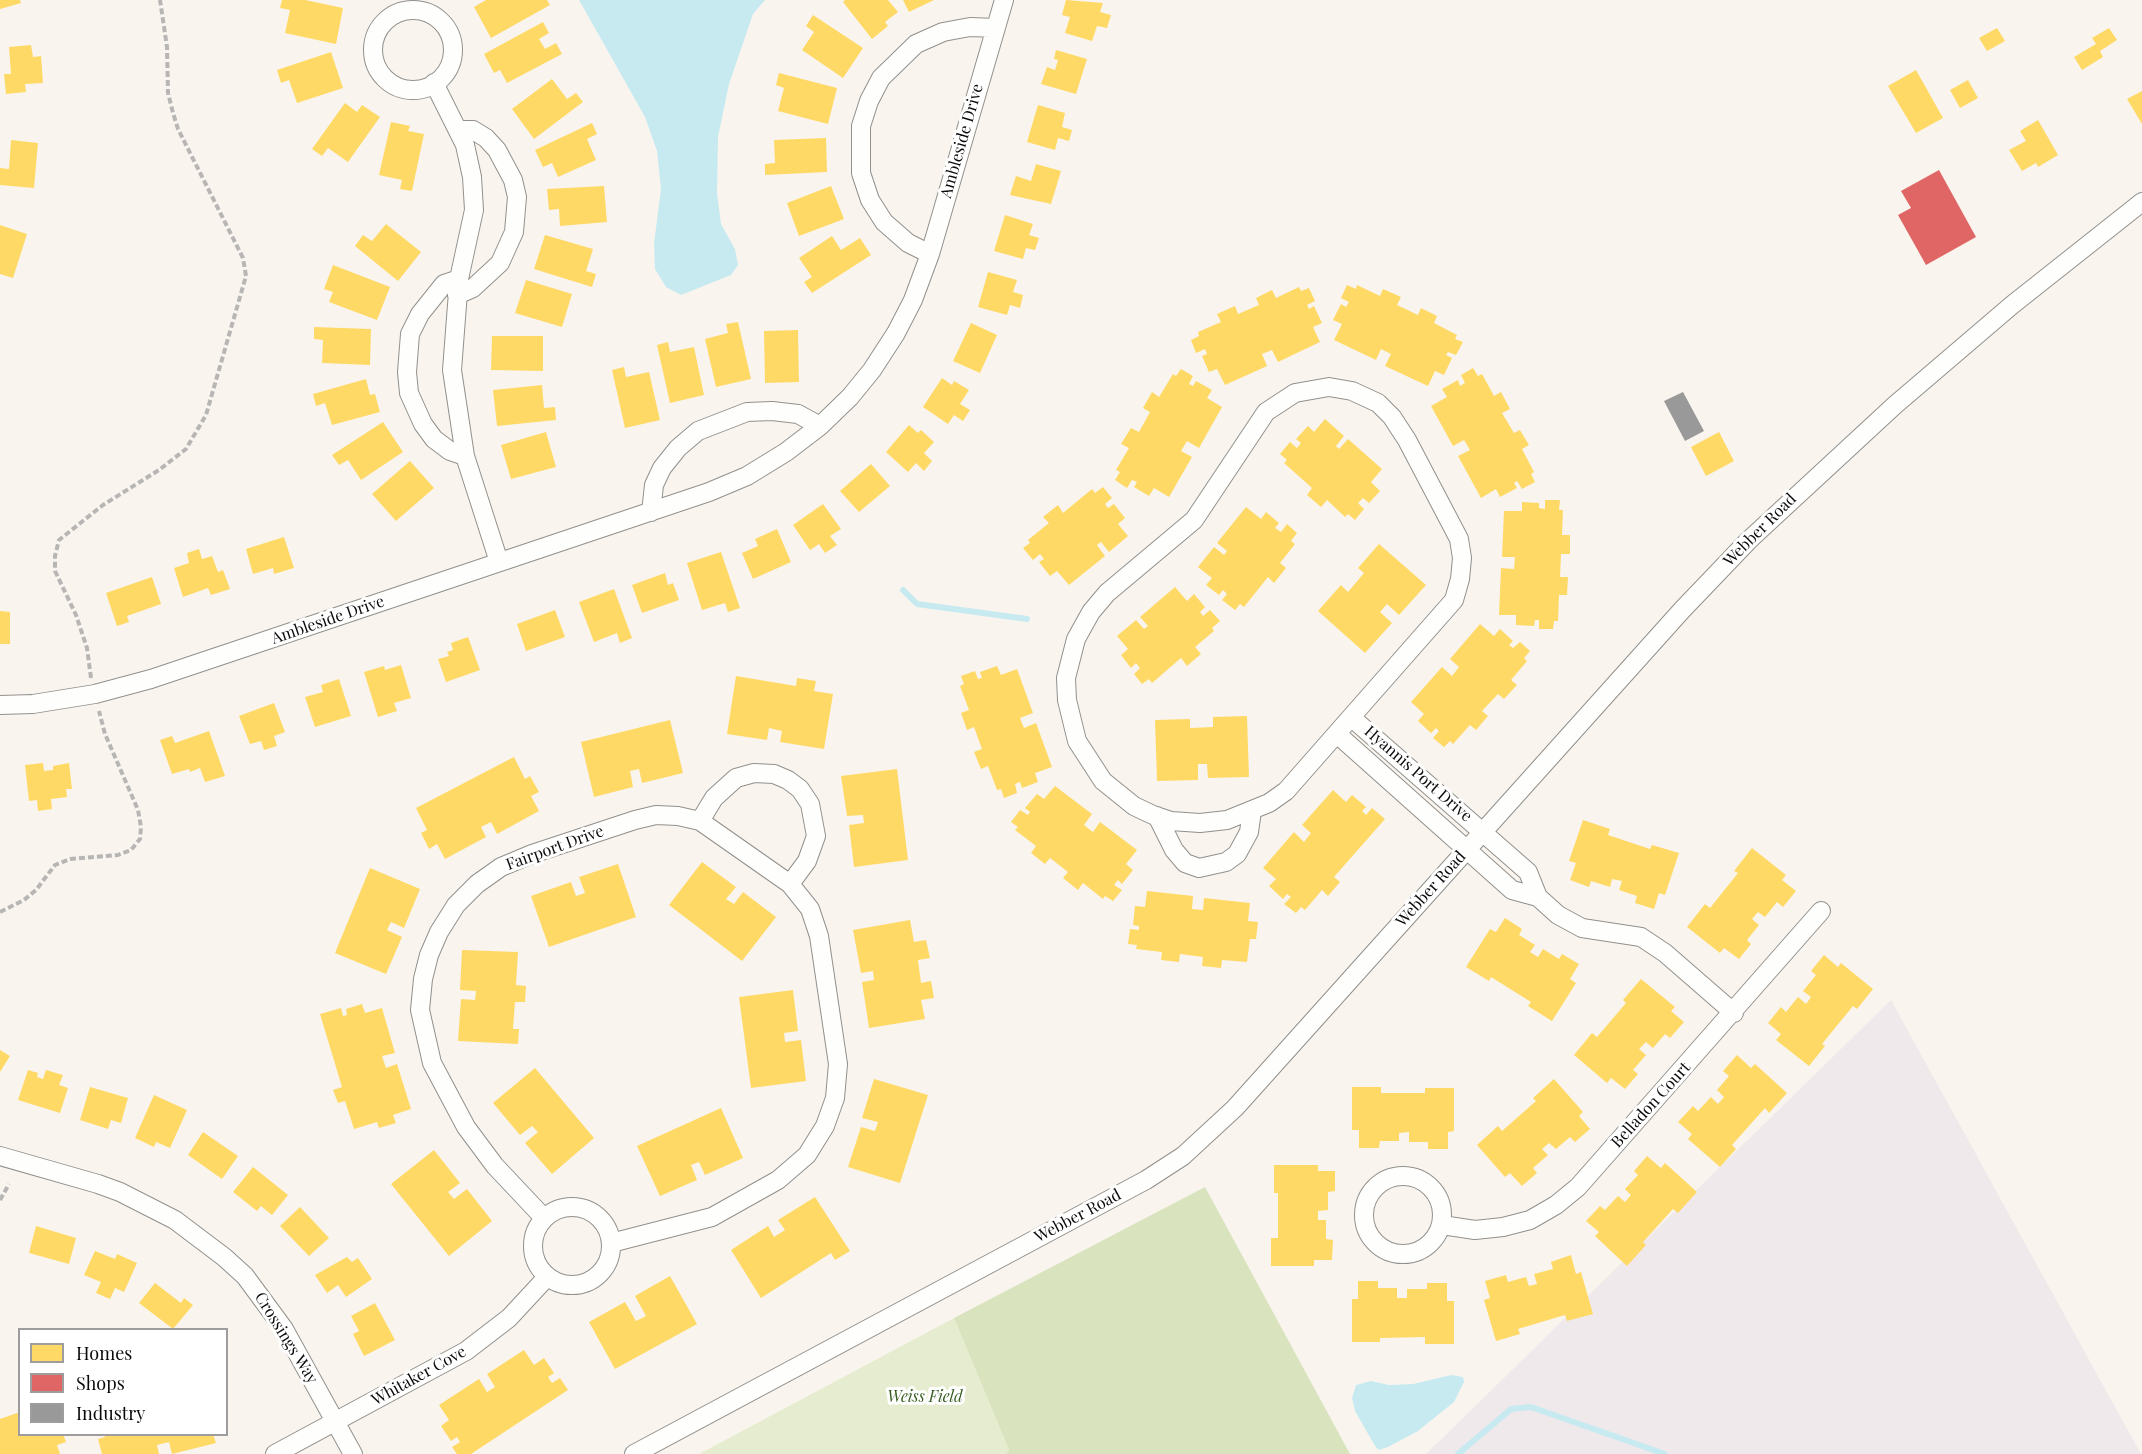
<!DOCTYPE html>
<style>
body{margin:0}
#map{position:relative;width:2142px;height:1454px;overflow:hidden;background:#f9f5ee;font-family:"Playfair Display",serif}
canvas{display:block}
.legend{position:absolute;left:18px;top:1328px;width:210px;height:108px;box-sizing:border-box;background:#fff;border:2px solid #9d9d9d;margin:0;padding:8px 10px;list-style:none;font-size:18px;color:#0a0a0a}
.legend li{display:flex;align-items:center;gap:12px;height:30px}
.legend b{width:30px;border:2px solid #9d9d9d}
</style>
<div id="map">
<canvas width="2142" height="1454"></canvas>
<ul class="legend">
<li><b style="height:16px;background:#ffd966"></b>Homes</li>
<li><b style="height:16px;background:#e06666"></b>Shops</li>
<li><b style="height:16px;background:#999"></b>Industry</li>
</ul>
</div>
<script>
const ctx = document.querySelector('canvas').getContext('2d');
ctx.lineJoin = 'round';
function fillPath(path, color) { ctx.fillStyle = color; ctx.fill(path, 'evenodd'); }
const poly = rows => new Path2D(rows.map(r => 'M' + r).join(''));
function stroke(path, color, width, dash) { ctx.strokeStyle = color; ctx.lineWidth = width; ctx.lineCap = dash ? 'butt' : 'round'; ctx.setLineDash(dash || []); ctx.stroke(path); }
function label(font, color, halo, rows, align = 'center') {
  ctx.font = font + ' "Playfair Display",serif'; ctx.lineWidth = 6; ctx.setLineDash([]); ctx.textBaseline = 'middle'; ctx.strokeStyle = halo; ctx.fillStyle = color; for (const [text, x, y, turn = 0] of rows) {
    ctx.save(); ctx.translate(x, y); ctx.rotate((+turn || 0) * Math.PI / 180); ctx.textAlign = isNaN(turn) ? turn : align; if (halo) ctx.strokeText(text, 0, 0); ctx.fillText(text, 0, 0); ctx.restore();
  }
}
fillPath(poly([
 [1891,1000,2141,1454,1426,1454]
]), '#efe9eb');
fillPath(poly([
 [954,1318,1009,1450,1006,1454,699,1454]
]), '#e6eccf');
fillPath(poly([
 [1205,1187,1350,1454,1006,1454,1009,1450,954,1318]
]), '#d9e3be');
fillPath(poly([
 [579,0,765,0,753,14,729,84,718,137,717,193,721,224,735,249,738,265,731,275,681,295,666,287,655,269,654,244,661,189,657,151,645,117],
 [1451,1375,1463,1377,1464,1382,1454,1402,1418,1431,1388,1447,1379,1450,1375,1446,1355,1411,1352,1398,1356,1385,1371,1381,1389,1385,1413,1384]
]), '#c7eaf1');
fillPath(poly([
 [0,0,20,0,21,3,0,9],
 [282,0,305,0,343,8,336,44,285,33,290,10,280,8],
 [486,0,547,0,550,5,491,38,474,7],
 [845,0,888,0,898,12,885,22,888,26,872,39,843,2],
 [903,0,934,0,909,12],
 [1066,0,1103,3,1100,12,1111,15,1107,28,1097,26,1092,41,1065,33,1070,17,1062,15],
 [813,15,863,48,843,78,802,50,814,32,806,26],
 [543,22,549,33,539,39,545,49,556,43,562,54,507,83,500,70,494,73,484,54],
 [1997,28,2005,41,1987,51,1979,38],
 [2109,28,2117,40,2100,51,2103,57,2082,70,2074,57,2096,44,2092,38],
 [31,45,33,57,41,56,43,83,25,84,26,92,6,94,4,74,11,74,9,47],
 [1056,50,1087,59,1076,94,1041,84,1047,67,1055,70,1058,60,1054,59],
 [331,52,343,88,297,103,289,80,281,83,277,70],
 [1916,70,1943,118,1916,133,1888,86],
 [779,73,837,88,828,124,778,111,784,88,776,85],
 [552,79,567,99,576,93,583,102,534,139,512,109],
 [1968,80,1978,98,1960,108,1950,90],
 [2142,91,2142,124,2127,99],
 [345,103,357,112,362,105,380,117,348,162,328,148,322,156,312,149],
 [1038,105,1065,113,1062,127,1072,130,1069,141,1058,138,1055,150,1027,142],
 [2038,120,2058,155,2038,167,2036,163,2022,171,2009,150,2026,141,2020,131],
 [391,122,410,126,408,131,424,134,412,191,400,189,402,180,379,175],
 [592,123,597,134,587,139,596,160,558,177,552,163,543,167,535,150],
 [826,138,827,172,765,175,765,164,775,163,774,140],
 [11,140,38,143,34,188,0,185,0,168,9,169],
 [1036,164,1061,171,1051,204,1010,195,1016,176,1031,181],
 [604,186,607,222,560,226,559,209,549,210,547,189],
 [831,186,844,219,799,236,787,203],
 [1005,215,1033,224,1029,235,1039,238,1035,250,1026,248,1023,259,994,251],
 [386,224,421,252,398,281,355,246,363,235,372,241],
 [0,225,27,234,13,278,0,274],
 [545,235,593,249,586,271,596,274,592,287,534,269],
 [832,236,841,250,860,238,871,255,812,293,804,282,812,277,799,258],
 [333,265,390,287,377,320,329,302,333,292,324,289],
 [988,272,1017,280,1013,292,1023,295,1020,308,1010,305,1007,315,978,307],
 [526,280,572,294,562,327,515,313],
 [1347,285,1356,289,1357,285,1380,296,1383,289,1401,297,1397,305,1418,315,1421,308,1437,316,1434,323,1457,335,1455,339,1463,342,1456,355,1448,352,1446,355,1452,358,1444,375,1435,371,1428,386,1385,366,1391,354,1381,349,1376,360,1334,340,1342,324,1333,320,1341,304,1346,307,1349,302,1341,298],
 [1299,287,1301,291,1309,288,1315,301,1307,305,1309,309,1314,306,1322,323,1313,327,1320,342,1278,362,1272,350,1262,354,1267,366,1225,385,1217,369,1209,372,1202,356,1207,354,1205,349,1196,353,1191,340,1199,336,1198,332,1221,322,1217,314,1235,306,1238,314,1259,305,1256,298,1272,290,1276,298],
 [738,322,751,379,716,387,705,339,728,333,726,324],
 [971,323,997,335,980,373,953,361],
 [314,327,371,329,370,365,322,363,323,340,314,339],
 [798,330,799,382,765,383,764,331],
 [492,336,543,336,543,371,491,370],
 [668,342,670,352,694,347,704,395,670,403,657,345],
 [624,367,626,377,649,372,660,420,625,428,612,370],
 [1473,368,1478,376,1482,374,1494,396,1501,392,1510,409,1502,413,1514,433,1520,430,1529,445,1522,449,1534,472,1531,474,1535,482,1522,489,1517,481,1514,483,1517,488,1500,497,1496,489,1481,498,1458,456,1470,450,1464,440,1453,446,1431,406,1447,397,1442,389,1458,380,1460,386,1465,383,1461,375],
 [1181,369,1193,376,1189,384,1193,386,1196,381,1212,390,1207,398,1222,407,1199,448,1187,441,1181,451,1192,457,1169,497,1154,488,1149,496,1134,487,1137,482,1132,480,1127,488,1115,480,1120,472,1116,470,1129,448,1121,444,1131,428,1139,432,1150,412,1143,408,1152,392,1159,397,1173,374,1176,376],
 [942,378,952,385,954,381,969,390,960,404,970,410,963,421,954,415,948,424,923,407],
 [366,379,370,395,375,394,380,412,332,425,325,403,316,406,313,394],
 [542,385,544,408,555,407,556,420,497,426,493,390],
 [1325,419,1344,436,1336,446,1339,449,1348,439,1382,469,1371,482,1380,491,1369,503,1363,498,1358,503,1364,509,1355,520,1348,514,1345,517,1327,500,1321,507,1307,495,1312,488,1284,463,1287,460,1280,454,1290,442,1297,448,1301,443,1296,439,1308,426,1314,432],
 [383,422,403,452,361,480,348,460,339,465,332,455],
 [909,425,918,433,921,430,934,442,924,453,932,461,924,471,916,463,908,472,886,452],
 [546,432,556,467,511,479,501,445],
 [1719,432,1734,461,1706,476,1691,447],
 [410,461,434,488,396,521,372,494],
 [871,464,890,486,859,512,840,491],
 [1103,487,1112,498,1105,504,1108,508,1114,504,1125,518,1118,524,1128,536,1109,552,1101,542,1097,545,1105,556,1069,585,1057,571,1050,576,1039,562,1044,559,1040,554,1033,560,1023,548,1030,543,1028,540,1049,523,1043,517,1058,505,1063,513,1092,489,1095,493],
 [1545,500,1560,500,1559,510,1563,510,1562,535,1570,535,1570,554,1561,554,1560,577,1568,577,1567,595,1559,595,1558,621,1554,621,1553,629,1539,629,1539,620,1535,620,1534,626,1516,625,1516,615,1499,615,1501,568,1514,569,1515,557,1502,557,1504,511,1522,511,1522,502,1539,503,1539,508,1545,509],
 [823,504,841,529,830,536,837,545,825,553,819,544,810,550,793,525],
 [1246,507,1261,519,1266,512,1279,523,1275,528,1281,532,1287,524,1297,533,1291,541,1295,544,1280,563,1286,568,1274,583,1268,577,1244,607,1240,604,1235,610,1222,600,1227,594,1223,590,1219,595,1206,585,1212,578,1198,567,1214,547,1224,555,1227,551,1217,543],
 [777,529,791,562,753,579,742,553,758,546,755,539],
 [284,537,294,568,274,574,273,568,253,574,246,549],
 [1379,544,1426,585,1399,615,1387,604,1380,612,1392,623,1365,653,1318,611,1341,585,1348,592,1364,573,1358,568],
 [199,549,202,559,212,556,218,572,223,570,230,589,211,595,208,588,183,597,174,568,189,563,187,553],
 [721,552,740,608,728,612,725,603,702,610,687,563],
 [665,573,668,585,673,583,679,600,642,613,632,585],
 [152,577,161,604,127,616,129,622,117,626,106,593],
 [1175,587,1187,601,1194,594,1205,607,1200,612,1203,616,1210,610,1220,621,1212,628,1214,631,1195,647,1201,654,1187,666,1181,658,1152,683,1149,679,1142,684,1134,674,1140,668,1136,663,1131,668,1121,655,1128,649,1117,636,1136,620,1144,629,1148,626,1140,617],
 [614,589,632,638,620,643,617,633,594,642,579,602],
 [555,610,565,637,526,651,517,624],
 [0,611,10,612,10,644,0,644],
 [1480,624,1494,636,1500,629,1513,641,1509,645,1513,648,1520,642,1530,651,1524,658,1527,661,1511,680,1517,685,1504,699,1498,694,1482,711,1488,716,1476,730,1470,725,1453,744,1450,741,1444,747,1433,738,1439,731,1436,728,1431,733,1418,721,1424,714,1411,702,1442,667,1452,676,1459,667,1450,659],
 [468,637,480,670,446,682,438,659,449,656,447,652,453,650,451,643],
 [401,665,411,698,394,703,397,711,378,717,364,672,384,666,385,670],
 [997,666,1001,675,1017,669,1033,713,1020,718,1024,728,1036,723,1052,767,1035,773,1038,782,1022,788,1020,782,1015,784,1017,793,1004,798,1001,789,997,790,988,766,981,769,974,752,982,749,974,727,967,730,961,713,969,710,960,686,964,684,961,676,975,671,978,679,982,678,980,672],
 [736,676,796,686,797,678,816,681,814,691,833,694,824,749,780,742,782,731,769,728,767,740,727,734],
 [339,679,351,716,315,727,305,697,323,692,321,685],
 [274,703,285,732,274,736,277,746,264,750,261,741,250,744,239,716],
 [1247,716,1249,777,1208,778,1207,764,1198,764,1198,780,1157,781,1155,720,1190,719,1190,728,1213,727,1213,717],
 [670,720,683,773,642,783,639,769,630,771,633,787,594,797,581,742],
 [209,731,225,776,205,782,200,768,190,772,189,769,172,774,160,740,172,736,175,743],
 [514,757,525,779,530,776,539,792,531,796,539,811,497,834,491,822,481,827,486,837,445,859,437,844,429,849,421,833,427,830,416,808],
 [43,763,44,771,53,770,53,766,69,763,72,789,66,789,67,797,51,799,52,809,38,811,37,800,29,801,25,765],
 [897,769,908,860,854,867,849,825,864,823,863,815,847,816,841,776],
 [1055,786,1092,814,1084,825,1093,832,1100,822,1137,850,1126,864,1133,870,1122,884,1118,880,1114,885,1122,890,1113,901,1105,896,1103,899,1083,883,1078,890,1063,878,1068,872,1050,858,1045,864,1031,853,1036,846,1015,830,1018,827,1011,822,1020,810,1028,815,1030,812,1025,808,1037,794,1044,799],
 [1333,790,1346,802,1352,795,1366,807,1362,811,1366,815,1372,808,1385,819,1334,877,1340,882,1328,896,1322,890,1305,910,1301,907,1296,913,1284,904,1291,897,1287,894,1283,899,1269,886,1276,879,1263,868,1294,832,1304,842,1311,833,1302,825],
 [1583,820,1610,829,1608,835,1650,849,1652,845,1679,853,1665,895,1659,893,1654,909,1635,903,1637,896,1619,890,1622,881,1612,879,1610,887,1591,881,1589,887,1570,880,1576,863,1569,861],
 [1752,848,1786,875,1782,880,1796,891,1783,907,1777,902,1765,917,1758,912,1752,919,1759,925,1747,940,1751,944,1739,959,1724,948,1720,953,1687,927,1705,904,1710,908,1738,873,1734,871],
 [702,862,736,887,726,899,734,904,743,892,776,917,742,961,669,905],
 [618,864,636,917,549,947,531,896,571,882,576,896,585,893,579,877],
 [370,868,420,889,404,928,391,922,387,930,402,937,386,974,335,953],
 [1147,891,1193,896,1192,909,1203,910,1204,898,1250,903,1248,921,1258,922,1256,939,1250,939,1247,962,1222,960,1221,968,1202,966,1203,957,1180,954,1179,962,1161,960,1162,952,1136,949,1137,945,1128,944,1130,929,1139,930,1139,926,1133,925,1135,906,1145,907],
 [1505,918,1522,929,1519,935,1535,945,1530,952,1538,957,1543,949,1559,959,1562,954,1579,964,1570,979,1576,983,1552,1021,1528,1006,1531,1002,1491,977,1489,981,1466,967,1490,929,1496,932],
 [910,920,914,942,926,940,930,958,918,960,921,983,931,981,934,998,921,1000,925,1019,869,1028,862,982,874,980,873,971,861,973,853,930],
 [462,950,518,952,516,985,526,986,525,1002,515,1002,513,1029,519,1029,518,1044,458,1041,461,999,475,1000,476,991,460,990],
 [1824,955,1838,967,1841,963,1873,989,1857,1009,1853,1006,1822,1044,1825,1046,1809,1066,1776,1040,1781,1034,1768,1023,1781,1007,1786,1012,1798,997,1806,1004,1811,997,1803,991,1816,975,1811,971],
 [1641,979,1675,1007,1671,1011,1684,1022,1670,1038,1665,1034,1653,1048,1646,1042,1639,1049,1646,1055,1633,1070,1638,1074,1625,1089,1611,1078,1607,1083,1574,1055,1592,1033,1597,1037,1626,1003,1623,1000],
 [793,990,798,1031,784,1033,785,1042,801,1040,806,1081,751,1088,739,997],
 [362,1004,365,1013,382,1008,395,1053,382,1056,386,1068,397,1064,411,1109,393,1115,396,1123,379,1128,377,1122,354,1129,345,1101,338,1103,333,1090,342,1087,320,1014,341,1008,343,1016,347,1015,346,1009],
 [0,1050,10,1056,0,1072],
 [1737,1055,1751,1068,1755,1064,1787,1093,1769,1113,1765,1108,1732,1145,1736,1149,1720,1167,1688,1139,1692,1134,1678,1122,1693,1106,1698,1111,1711,1097,1718,1104,1724,1097,1717,1090,1729,1076,1723,1071],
 [535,1068,594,1138,552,1174,525,1143,538,1132,532,1126,520,1135,493,1103],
 [28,1070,38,1073,37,1077,43,1079,46,1070,63,1075,59,1085,68,1088,60,1113,18,1100],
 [874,1079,928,1095,900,1183,848,1167,861,1127,875,1131,878,1122,862,1118],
 [1554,1079,1583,1112,1579,1116,1590,1129,1575,1142,1570,1137,1556,1149,1549,1143,1542,1149,1548,1155,1533,1168,1537,1173,1522,1186,1510,1173,1505,1177,1477,1145,1498,1126,1502,1131,1536,1101,1533,1098],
 [90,1087,128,1098,121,1123,111,1120,108,1129,80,1120],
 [1352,1087,1381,1087,1381,1093,1425,1093,1425,1088,1454,1088,1454,1131,1448,1132,1448,1149,1428,1149,1428,1142,1409,1142,1409,1132,1399,1133,1399,1141,1380,1141,1379,1148,1359,1148,1359,1130,1352,1130],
 [154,1095,187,1110,170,1148,156,1142,154,1147,135,1138],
 [721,1108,743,1158,705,1175,699,1162,691,1165,697,1180,660,1196,637,1146],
 [203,1132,238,1156,222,1179,188,1155],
 [434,1150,460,1183,448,1192,454,1199,467,1189,492,1221,449,1256,391,1184],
 [1647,1156,1661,1168,1665,1163,1697,1192,1678,1213,1673,1209,1643,1242,1646,1245,1627,1266,1595,1236,1599,1232,1586,1221,1600,1206,1605,1210,1618,1196,1625,1202,1631,1195,1625,1189,1638,1175,1634,1171],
 [1274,1165,1318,1165,1318,1171,1335,1171,1335,1191,1328,1192,1328,1210,1318,1211,1318,1220,1326,1220,1326,1239,1333,1240,1332,1260,1314,1260,1314,1266,1271,1266,1271,1238,1278,1238,1278,1193,1274,1193],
 [253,1167,288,1195,272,1215,261,1206,257,1211,233,1192],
 [815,1197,850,1251,835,1260,831,1253,761,1298,731,1250,768,1226,774,1237,785,1230,778,1220],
 [300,1207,329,1238,309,1256,280,1226],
 [36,1226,76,1238,69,1264,29,1253],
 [95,1251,115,1259,117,1254,137,1263,124,1292,115,1288,110,1299,96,1293,101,1282,84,1275],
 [1571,1255,1576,1274,1581,1272,1593,1314,1567,1321,1565,1315,1518,1329,1520,1334,1496,1341,1484,1300,1490,1298,1485,1281,1506,1275,1508,1282,1526,1277,1529,1286,1537,1284,1534,1274,1553,1269,1551,1262],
 [347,1257,352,1262,358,1258,372,1279,346,1297,338,1285,327,1293,315,1275],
 [670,1276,697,1324,615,1369,589,1322,625,1302,636,1321,646,1316,635,1296],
 [1358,1281,1378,1281,1378,1288,1397,1288,1397,1298,1407,1298,1407,1289,1427,1289,1427,1283,1447,1283,1447,1301,1454,1301,1454,1344,1425,1344,1425,1337,1380,1338,1380,1342,1352,1342,1352,1299,1358,1299],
 [155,1283,181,1303,184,1298,193,1305,173,1329,139,1303],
 [375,1303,395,1340,364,1356,353,1334,359,1331,351,1316],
 [524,1350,534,1365,544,1358,554,1373,548,1377,552,1383,560,1378,568,1390,471,1454,457,1454,452,1447,460,1442,457,1437,451,1441,441,1426,449,1420,439,1405,479,1379,487,1392,495,1387,487,1374],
 [20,1412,20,1434,63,1434,66,1442,57,1445,60,1454,0,1454,0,1419],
 [104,1434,213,1434,216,1443,172,1454,169,1442,157,1445,159,1454,102,1454,98,1439,105,1437]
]), '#ffd966');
fillPath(poly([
 [1939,170,1976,237,1926,265,1898,215,1911,208,1901,191]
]), '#e06666');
fillPath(poly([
 [1683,392,1704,431,1685,441,1664,401]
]), '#999');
stroke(poly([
 [903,590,917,604,1027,619],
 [1458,1454,1511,1409,1531,1407,1665,1454]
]), '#c7eaf1', 6);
const street = poly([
 '373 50a40 40 0 1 1 80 0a40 40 0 1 1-80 0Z',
 [434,83,465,145,472,177,474,210,459,279,452,370,465,456,499,562],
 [930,254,908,243,884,222,870,200,861,173,861,126,869,101,881,78,916,44,943,32,970,27,996,28],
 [459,279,444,284,420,314,410,334,407,372,409,393,423,424,434,439,450,451,465,456],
 [457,295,473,288,500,263,514,232,517,197,513,180,497,150,486,138,473,130,459,130],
 [1329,387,1352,391,1378,403,1392,417,1407,440,1459,539,1462,558,1460,579,1454,600,1286,791,1269,803,1227,820,1200,823,1171,821,1153,815,1134,806,1103,781,1077,741,1067,700,1066,678,1076,639,1091,612,1107,593,1194,520,1266,412,1295,393,1329,387],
 [651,512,654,485,662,468,678,448,698,431,747,412,772,411,798,414,820,426],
 [0,705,33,704,95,694,151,679,709,492,747,476,786,452,820,426,850,397,872,370,896,333,913,300,930,254,1004,0],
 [1352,718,1528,872,1538,897],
 [1337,734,1512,890,1538,897,1558,915,1582,928,1641,937,1665,953,1734,1013],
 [1157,816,1174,850,1185,863,1199,868,1226,862,1237,854,1249,832,1252,811],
 [700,821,714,798,736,778,754,773,774,774,788,780,800,789,810,804,816,836,807,861,790,884],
 [0,1156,98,1184,120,1192,175,1220,224,1257,245,1276,284,1329,353,1454],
 '1364 1215a39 39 0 1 1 78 0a39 39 0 1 1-78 0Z',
 '533 1246a39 39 0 1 1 78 0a39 39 0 1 1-78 0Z',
 [544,1218,495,1166,466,1127,432,1063,420,1010,423,979,429,955,439,932,456,905,477,884,501,867,532,854,635,820,656,815,678,816,700,821,790,884,810,909,819,936,838,1064,835,1098,825,1126,807,1155,778,1180,712,1217,611,1243],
 [1442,1225,1475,1230,1503,1227,1530,1220,1556,1205,1578,1187,1821,911],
 [275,1454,466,1351,509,1318,547,1277],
 [634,1454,1146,1180,1183,1156,1235,1108,1682,610,1749,540,1895,405,2012,305,2142,202]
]);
stroke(street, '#92908d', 20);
stroke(poly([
 [91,678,87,648,76,615,55,571,55,556,59,540,103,505,159,470,186,449,206,415,246,276,243,258,178,129,173,113,168,93,167,47,160,0],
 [0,912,24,900,36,890,55,865,70,859,118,855,131,850,140,839,141,827,138,810,105,734,99,711],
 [0,1200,9,1184]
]), '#b7b6b5', 4, [6, 3]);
stroke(street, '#fefefc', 18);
label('16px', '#0a0a0a', '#fff', [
 ["Ambleside Drive",962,141,-74],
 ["Webber Road",1760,530,-45],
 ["Ambleside Drive",328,620,-19],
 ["Hyannis Port Drive",1418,774,41],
 ["Fairport Drive",555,848,-20],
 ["Webber Road",1431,889,-48],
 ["Belladon Court",1651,1105,-48],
 ["Webber Road",1078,1216,-28],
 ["Crossings Way",286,1338,58],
 ["Whitaker Cove",419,1376,-29]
]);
label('italic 16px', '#385d20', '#fff', [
 ["Weiss Field",925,1397]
]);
</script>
